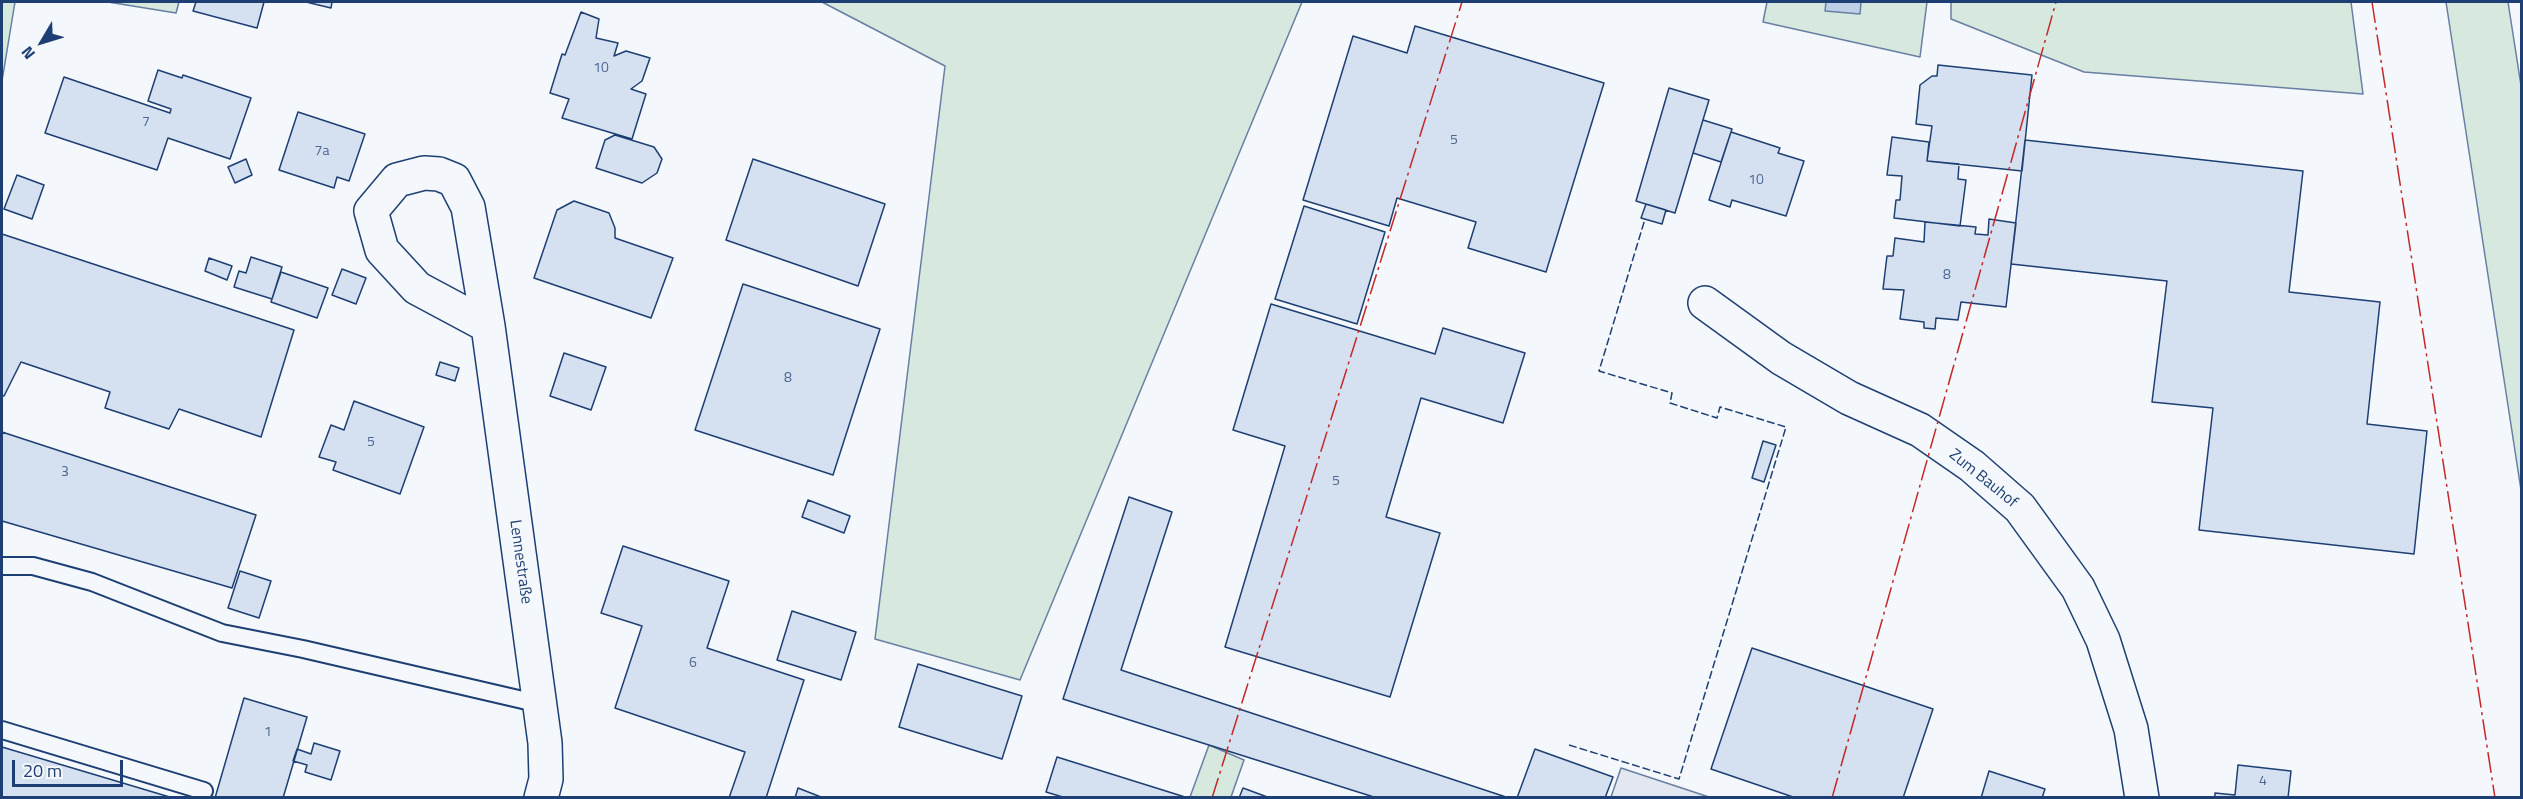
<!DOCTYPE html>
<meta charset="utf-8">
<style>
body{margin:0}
#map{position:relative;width:2523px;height:799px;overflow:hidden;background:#f4f7fb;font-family:"Titillium Web",sans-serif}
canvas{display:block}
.frame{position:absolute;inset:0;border:3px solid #1d3f73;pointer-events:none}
.north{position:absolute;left:12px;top:12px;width:60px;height:60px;-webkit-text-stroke:4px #f4f7fb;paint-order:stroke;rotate:232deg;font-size:16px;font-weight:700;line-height:24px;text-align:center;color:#1d3f73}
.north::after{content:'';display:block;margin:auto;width:21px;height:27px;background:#1d3f73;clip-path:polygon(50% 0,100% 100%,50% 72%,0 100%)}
.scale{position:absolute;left:12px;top:760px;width:111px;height:27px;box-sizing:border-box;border:3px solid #1d3f73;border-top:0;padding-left:8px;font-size:18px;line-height:21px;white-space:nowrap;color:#1d3f73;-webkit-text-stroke:4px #f4f7fb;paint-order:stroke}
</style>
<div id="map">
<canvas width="2523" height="799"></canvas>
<div class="frame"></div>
<div class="north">N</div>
<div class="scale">20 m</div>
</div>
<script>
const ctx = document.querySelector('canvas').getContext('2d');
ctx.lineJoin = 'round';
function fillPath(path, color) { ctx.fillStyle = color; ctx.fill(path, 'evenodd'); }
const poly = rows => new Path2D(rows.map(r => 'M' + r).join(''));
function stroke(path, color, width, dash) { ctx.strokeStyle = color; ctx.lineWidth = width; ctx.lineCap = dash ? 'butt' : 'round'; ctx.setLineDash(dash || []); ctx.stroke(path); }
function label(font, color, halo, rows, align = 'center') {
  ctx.font = font + ' "Titillium Web",sans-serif'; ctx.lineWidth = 4.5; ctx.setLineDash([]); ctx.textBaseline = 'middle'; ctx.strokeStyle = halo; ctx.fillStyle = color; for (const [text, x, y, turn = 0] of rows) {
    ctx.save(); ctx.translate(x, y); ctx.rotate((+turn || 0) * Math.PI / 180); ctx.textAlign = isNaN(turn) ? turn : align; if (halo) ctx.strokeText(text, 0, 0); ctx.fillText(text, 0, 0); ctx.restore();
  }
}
const green = poly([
 [2,2,15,2,2,81,2,2],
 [108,2,179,2,176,13,108,2],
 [822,2,1302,2,1020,680,875,639,945,66,822,2],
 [1767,2,1927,2,1920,57,1763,22,1767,2],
 [1951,2,2351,2,2363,94,2084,72,1951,19,1951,2],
 [2446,2,2508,2,2522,92,2521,490,2446,2],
 [1209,745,1244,760,1231,797,1190,797,1209,745]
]);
fillPath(green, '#d7e8df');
stroke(green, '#687fa3', 1.5);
const parking = poly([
 [1621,768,1709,797,1611,797,1621,768]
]);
fillPath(parking, '#e3e8f0');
stroke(parking, '#687fa3', 1.5);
const water = poly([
 [1826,2,1861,2,1860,14,1825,11,1826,2]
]);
fillPath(water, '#bed0e5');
stroke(water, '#687fa3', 1.5);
const building = poly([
 [196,2,264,2,257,28,193,11,196,2],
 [306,2,332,2,331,8,306,2],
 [581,12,599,19,596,38,618,43,614,56,626,51,650,58,642,81,631,89,646,94,632,139,562,118,569,99,550,93,562,54,565,55,581,12],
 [1415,26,1604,83,1546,272,1468,248,1476,222,1397,198,1389,226,1303,200,1353,36,1407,53,1415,26],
 [1938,65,2032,75,2022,171,1927,161,1932,126,1916,124,1920,85,1932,76,1937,76,1938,65],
 [158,70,182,78,183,75,251,98,230,159,168,138,157,170,45,133,64,77,170,113,171,109,148,101,158,70],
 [1669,88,1709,100,1675,213,1636,201,1669,88],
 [298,112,365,134,349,181,337,177,334,188,279,170,298,112],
 [1703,120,1732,129,1721,162,1693,153,1703,120],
 [1731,132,1780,148,1778,153,1804,161,1786,216,1732,200,1730,207,1709,200,1731,132],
 [615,135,654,147,662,159,657,173,642,183,596,168,605,140,615,135],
 [1892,137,1929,142,1927,161,1959,164,1958,179,1966,180,1960,226,1894,218,1896,200,1900,200,1902,176,1887,175,1892,137],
 [2025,140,2303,171,2289,292,2380,302,2367,424,2427,431,2414,554,2199,530,2213,408,2152,402,2167,281,2011,264,2025,140],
 [246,159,252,175,235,183,228,167,246,159],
 [753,159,885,204,858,286,726,240,753,159],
 [17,175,44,185,32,219,4,209,17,175],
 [574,201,609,213,615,228,615,238,673,258,651,318,534,278,557,210,574,201],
 [1646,204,1666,210,1662,224,1641,218,1646,204],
 [1304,206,1385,232,1357,324,1275,299,1304,206],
 [1989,219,2016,223,2006,307,1961,302,1958,320,1936,318,1935,329,1924,328,1924,322,1900,319,1904,290,1883,289,1887,256,1893,256,1895,238,1924,242,1925,222,1976,227,1975,234,1988,235,1989,219],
 [2,234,294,330,261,437,179,409,169,429,105,408,110,392,21,362,4,396,2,396,2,234],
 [251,257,282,267,272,299,234,287,239,271,246,273,251,257],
 [209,258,232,266,227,280,205,271,209,258],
 [342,269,366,278,356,304,332,295,342,269],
 [281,272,328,288,317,318,271,302,281,272],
 [743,284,880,329,833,475,695,430,743,284],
 [1271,304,1435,354,1443,328,1525,353,1503,423,1421,398,1386,517,1440,533,1390,697,1225,647,1285,446,1233,430,1271,304],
 [564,353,606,367,591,410,550,396,564,353],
 [440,362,459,368,455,381,436,375,440,362],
 [354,401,424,427,400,494,333,470,336,462,319,457,331,425,344,430,354,401],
 [2,432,256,515,232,588,2,521,2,432],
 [1763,441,1776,445,1764,482,1752,478,1763,441],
 [1129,497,1172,512,1121,670,1509,798,1377,798,1063,699,1129,497],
 [808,500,850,516,844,533,802,517,808,500],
 [623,546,729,581,707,648,804,680,766,798,729,798,745,752,615,708,642,626,601,613,623,546],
 [240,571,271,581,259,618,228,608,240,571],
 [792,611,856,632,841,680,777,660,792,611],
 [1752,648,1933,709,1903,798,1796,798,1711,769,1752,648],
 [918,664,1022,696,1002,759,899,727,918,664],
 [244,698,307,717,283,798,215,798,244,698],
 [314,743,340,751,331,780,305,772,307,765,293,761,297,749,311,754,314,743],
 [2,747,173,798,2,798,2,747],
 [1535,749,1613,777,1605,798,1517,798,1535,749],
 [1057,757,1185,797,1185,798,1066,798,1046,792,1057,757],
 [2238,765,2291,771,2288,798,2215,798,2215,793,2235,795,2238,765],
 [1989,771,2045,789,2042,798,1981,798,1989,771],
 [798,788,821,797,821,798,795,798,798,788],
 [1243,788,1270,798,1239,798,1243,788]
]);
fillPath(building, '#d5e0f0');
stroke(building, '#1d3f73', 1.5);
const service = poly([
 [2,566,33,566,92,582,222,633,303,649,540,704],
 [2,730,204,791]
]);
const minor = poly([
 [1705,303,1781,358,1849,398,1920,430,1972,466,2020,508,2078,588,2103,640,2131,729,2142,798],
 [488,326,417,288,382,250,371,211,397,180,424,173,439,174,454,180,468,207,488,326,545,743,546,779,541,798]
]);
stroke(service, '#1d3f73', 20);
stroke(minor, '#1d3f73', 36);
stroke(service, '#f4f7fb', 16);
stroke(minor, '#f4f7fb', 33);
stroke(poly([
 [1569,745,1679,779,1786,427,1720,407,1717,418,1670,403,1672,393,1599,371,1645,219]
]), '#1d3f73', 1.5, [8, 3]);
stroke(poly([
 [2372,2,2495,798],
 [1212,798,1462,2],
 [1832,798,2056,2]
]), '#c62828', 1.5, [21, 4.5, 3, 4.5]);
label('14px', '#4b6792', null, [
 ["10",601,69],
 ["7",146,123],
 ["5",1454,141],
 ["7a",322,152],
 ["10",1756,181],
 ["8",1947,276],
 ["8",788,379],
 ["5",371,443],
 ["3",65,473],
 ["5",1336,482],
 ["6",693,664],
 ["1",268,733],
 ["4",2263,782]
]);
label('16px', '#1d3f73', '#f4f7fb', [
 ["Zum Bauhof",1983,479,39],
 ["Lennestraße",520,562,82]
]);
</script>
